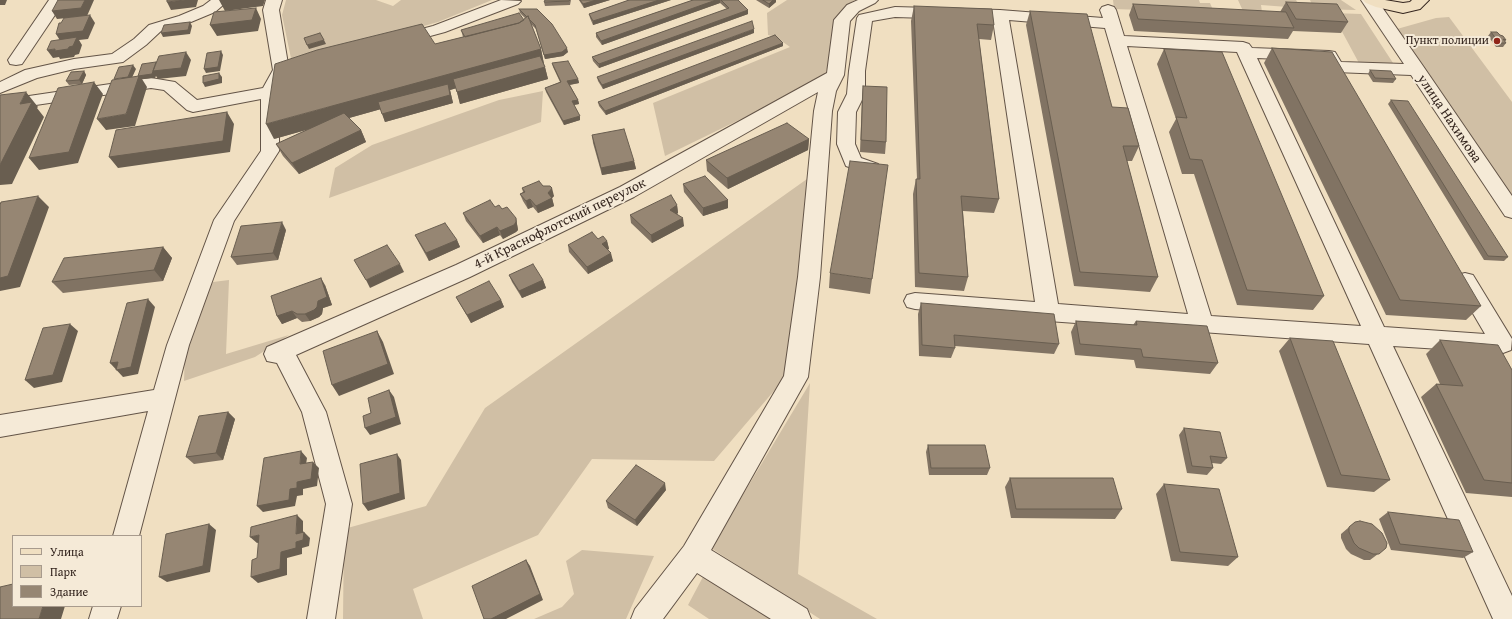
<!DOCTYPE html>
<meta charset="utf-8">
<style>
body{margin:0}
#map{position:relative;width:1512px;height:619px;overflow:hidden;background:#f0dfc1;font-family:"Gentium Book Plus",serif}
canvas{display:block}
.legend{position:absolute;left:12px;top:535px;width:130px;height:72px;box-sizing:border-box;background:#f5ead7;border:1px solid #a89b8d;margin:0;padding:5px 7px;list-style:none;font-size:12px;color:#34251e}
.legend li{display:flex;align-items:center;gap:8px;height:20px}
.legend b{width:20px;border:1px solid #a89b8d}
</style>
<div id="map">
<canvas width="1512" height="619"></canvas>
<ul class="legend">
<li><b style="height:5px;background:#f0dfc1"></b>Улица</li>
<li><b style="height:11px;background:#d0bfa5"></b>Парк</li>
<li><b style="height:11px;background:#968673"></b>Здание</li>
</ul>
</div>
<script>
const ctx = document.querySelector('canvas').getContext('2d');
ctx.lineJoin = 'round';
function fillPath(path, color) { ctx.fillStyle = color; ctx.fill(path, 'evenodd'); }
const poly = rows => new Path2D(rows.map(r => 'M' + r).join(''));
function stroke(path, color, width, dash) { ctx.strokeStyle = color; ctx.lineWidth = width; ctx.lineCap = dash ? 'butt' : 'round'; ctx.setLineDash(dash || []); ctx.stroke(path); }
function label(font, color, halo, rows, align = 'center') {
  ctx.font = font + ' "Gentium Book Plus",serif'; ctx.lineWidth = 4; ctx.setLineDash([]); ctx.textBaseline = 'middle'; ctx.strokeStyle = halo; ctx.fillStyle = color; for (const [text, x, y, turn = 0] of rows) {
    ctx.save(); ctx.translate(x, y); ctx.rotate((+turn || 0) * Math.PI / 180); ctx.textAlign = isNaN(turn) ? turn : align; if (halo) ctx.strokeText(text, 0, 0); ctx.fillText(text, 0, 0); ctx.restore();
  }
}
fillPath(poly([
 [286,0,376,0,393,6,401,0,492,0,438,22,292,63,282,15],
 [787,0,855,0,845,6,835,23,829,63,825,74,776,102,665,156,653,103,790,47,776,37,768,35,767,13],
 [1113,0,1199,0,1200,3,1210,3,1213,10,1198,12,1114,9],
 [1238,0,1296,0,1301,8,1261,5,1262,12,1243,11],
 [1310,0,1341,0,1356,10,1314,9],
 [1332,13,1361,14,1395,66,1360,65],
 [1449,17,1512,102,1512,196,1397,29,1436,18],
 [543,91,541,122,329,198,335,168,372,145,499,100],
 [807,179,791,371,714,461,592,459,538,535,413,589,423,619,343,619,344,529,426,506,485,408],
 [229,280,226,354,289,335,255,357,184,381,185,349,201,305,213,282],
 [810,383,798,574,877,619,820,619,711,548],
 [582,550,654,556,626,619,534,619,562,607,574,594,566,561],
 [704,575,777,619,709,619,688,605]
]), '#d0bfa5');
const minor = poly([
 [49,0,65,0,22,64,16,65,10,64,8,60,49,0],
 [211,0,229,0,215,12,191,22,161,31,146,45,123,62,74,69,37,78,0,93,0,82,25,70,74,59,112,54,134,39,149,25,179,16,203,6,211,0],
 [266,0,282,0,279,10,289,70,279,92,279,151,234,221,189,345,139,536,113,536,148,411,0,437,0,415,154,390,167,345,214,220,261,151,261,99,193,112,187,110,164,90,151,88,29,106,23,105,20,101,23,97,29,96,151,78,175,82,197,100,263,88,273,70,263,10,266,0],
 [501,0,521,1,518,4,445,32,397,45,391,43,389,40,391,37,433,26,501,0],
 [858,0,878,0,875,3,859,11,850,21,844,75,836,91,832,111,820,277,808,377,711,550,807,609,811,619,771,619,697,573,663,619,631,619,635,609,684,546,784,376,798,277,814,111,818,92,634,197,470,277,296,355,326,412,352,504,335,619,307,619,326,504,302,412,277,363,267,361,264,354,267,347,456,265,620,187,827,73,834,20,847,5,858,0],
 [1361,0,1377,0,1423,66,1512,196,1512,218,1505,216,1411,75,1335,72,1329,71,1323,61,1257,58,1384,327,1485,334,1454,281,1457,275,1465,273,1473,275,1512,339,1511,350,1503,353,1393,346,1512,596,1512,619,1493,619,1369,344,1048,321,915,309,907,307,904,301,907,295,915,293,1035,302,993,20,895,17,872,21,865,71,865,94,856,112,855,144,861,158,878,164,881,169,878,174,871,175,846,166,837,144,838,112,847,94,849,71,857,18,859,15,895,7,1000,10,1103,18,1100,10,1102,7,1108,5,1114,7,1116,10,1124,36,1243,42,1249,44,1252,48,1329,51,1335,52,1341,62,1404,64,1361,0],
 [1009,20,1105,28,1188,314,1058,304,1009,20],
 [1127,46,1237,52,1361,326,1211,316,1127,46],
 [93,606,121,606,117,619,89,619,93,606]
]);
const major = poly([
 [1363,0,1385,0,1403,3,1410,2,1412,0,1429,0,1420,9,1403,13,1376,7,1366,3,1363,0]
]);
stroke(minor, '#635447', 2);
stroke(major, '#34251e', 2);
fillPath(minor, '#f5ead7');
fillPath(major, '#f0dfc1');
fillPath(poly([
 [571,0,570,5,545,6,544,2],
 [579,0,610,0,584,8],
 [629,0,671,0,593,25,590,18,589,14],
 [693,0,738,0,748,10,748,14,599,68,593,61,592,57,727,9,720,3,602,45,596,37,596,33],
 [756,0,776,0,776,2,769,8],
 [1286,2,1348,22,1341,33,1293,31,1288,39,1134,31,1129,15,1133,4,1280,12],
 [914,6,994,25,991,40,979,39,999,199,994,213,963,211,968,277,964,291,915,287,913,194,916,179,917,179,911,21],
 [519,9,568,52,563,56,545,59,536,29,531,24,541,49,544,64,548,79,460,104,456,88,450,90,453,103,385,122,381,109,349,118,361,130,366,142,299,174,283,156,276,144,309,129,274,139,435,44,463,37,461,30,524,20,525,18,520,13],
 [1030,11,1112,107,1139,146,1132,161,1127,161,1158,277,1150,292,1074,286,1026,25],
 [1491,32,1500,35,1506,40,1505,42,1506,43,1503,47,1496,47,1488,36],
 [754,33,603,89,598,81,597,77],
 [783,43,783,46,606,115,599,106,598,102],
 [1272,48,1481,306,1466,320,1386,315,1264,63],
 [1164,49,1324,296,1313,310,1237,305,1194,174,1182,174,1169,132,1176,119,1157,64],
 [552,63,578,79,579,83,570,85,578,100,579,104,574,105,580,120,564,125,546,92,545,88,560,82,553,67],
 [1370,70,1396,79,1393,83,1373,82,1368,74],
 [84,71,86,75,82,84,69,85,66,81],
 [863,86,886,142,885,154,860,152,862,97],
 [1391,100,1508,257,1504,261,1484,260,1388,104],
 [592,135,634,161,636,169,602,175,593,143],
 [809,139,808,150,728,189,707,171,706,160],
 [683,184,728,200,728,208,703,216,684,192],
 [543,186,554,196,552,198,554,206,538,213,533,207,528,209,523,201,520,194,523,192,522,188],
 [677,205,678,213,677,214,684,226,652,243,631,223,630,215],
 [495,207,502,209,516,218,518,230,516,232,503,239,500,235,483,243,466,221,463,213],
 [286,230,278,260,237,265,231,257],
 [415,235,457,240,460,247,429,261,419,243],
 [598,239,607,241,609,249,608,249,613,261,588,274,569,252,568,245],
 [163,247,172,258,163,281,63,293,52,282],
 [830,273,872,279,870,294,829,288],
 [509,275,543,280,546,288,522,298,512,282],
 [325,285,332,305,323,308,322,314,319,317,310,321,302,322,297,318,282,324,277,316],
 [456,297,501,300,504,307,471,323,460,304],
 [921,303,1059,344,1054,354,955,346,955,348,951,358,919,356,918,314],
 [1076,321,1133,325,1136,321,1218,363,1210,374,1136,368,1134,360,1075,355,1071,332],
 [1290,338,1390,480,1374,492,1327,487,1279,351],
 [1440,340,1512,370,1512,497,1466,493,1421,397,1436,384,1440,384,1426,354],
 [228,412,235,419,223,460,194,464,186,457],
 [1184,428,1227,458,1221,464,1212,463,1213,468,1207,475,1187,473,1179,435],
 [928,445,990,468,987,475,929,475,926,452],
 [1010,478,1122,509,1115,519,1011,518,1005,487],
 [1164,484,1238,557,1228,566,1171,561,1156,494],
 [666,490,637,526,608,508,606,501],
 [1388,512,1473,552,1463,558,1391,550,1379,519],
 [1355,522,1386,548,1370,560,1364,560,1351,554,1346,549,1341,538,1341,534]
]), '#817363');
fillPath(poly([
 [0,0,7,0,5,5,0,5],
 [85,0,94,0,87,16,57,19,52,11],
 [185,0,198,0,196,7,171,10,167,2],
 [219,0,265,0,263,6,225,11],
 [596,0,610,0,584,8,583,4],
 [659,0,671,0,593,25,593,21],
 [716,0,720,0,720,3,602,45,601,41],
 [773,0,776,0,776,2,769,8,769,4],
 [256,8,261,19,258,31,217,36,210,25],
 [748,10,748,14,599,68,599,64],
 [90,15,95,23,88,39,79,40,82,45,79,54,75,55,74,57,60,59,59,57,53,58,47,50,69,47,61,42,56,34],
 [190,22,192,26,190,34,163,37,161,33],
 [754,29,754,33,603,89,602,85],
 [324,40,326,44,309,49,307,45],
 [783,43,783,46,606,115,605,111],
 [567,48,568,52,563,56,545,59,544,55],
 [541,49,544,64,450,90,453,103,385,122,382,114,449,90,274,139,266,124],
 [221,51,223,55,220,71,206,73,204,69],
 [186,52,191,60,186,76,158,79,156,76,155,78,142,79,147,87,135,126,106,130,97,119,126,114,138,76],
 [133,65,136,69,130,82,116,84],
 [545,67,548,79,460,104,457,92],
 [84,71,86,75,82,84,79,80],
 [219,73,222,77,222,83,205,87,203,83],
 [578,79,579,83,568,85,567,81],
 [94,82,103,94,78,163,39,170,29,158],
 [26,92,38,107,37,108,44,117,12,184,0,185,0,165,20,104],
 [578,100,579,104,573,105,572,101],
 [227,112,234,124,230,152,118,168,109,157],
 [580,116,580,120,564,125,563,121],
 [361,130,366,142,299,174,292,163],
 [809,139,808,150,728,189,727,178],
 [634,161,636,169,602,175,601,168],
 [552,188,554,196,552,198,554,206,538,213,536,206],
 [38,196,49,207,20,287,0,291,0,278],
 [530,199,533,207,528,209,526,201],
 [728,200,728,208,703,216,703,208],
 [677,205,678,213,671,218,670,210],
 [516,218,518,230,516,232,503,239,500,231],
 [683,218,684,226,652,243,651,235],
 [282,222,286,230,278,260,273,253],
 [497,227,500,235,483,243,480,236],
 [457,240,460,247,429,261,426,253],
 [607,241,609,249,604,251,602,244],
 [163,247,172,258,163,281,154,270],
 [611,253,613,261,588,274,587,267],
 [400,264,404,272,370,288,366,280],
 [321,278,325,285,332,305,323,308,322,314,319,317,310,321,305,314],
 [543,280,546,288,522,298,519,291],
 [148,299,155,307,138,374,123,377,110,363],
 [501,300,504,307,471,323,467,315],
 [292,311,297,318,282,324,277,316],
 [70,324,78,331,62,382,34,388,25,380],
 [377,331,383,342,394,374,339,396,332,385],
 [389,390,394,397,401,424,370,435,365,428],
 [228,412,235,419,223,460,216,453],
 [301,451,307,458,305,471,300,464],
 [397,454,401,460,405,499,368,511,363,504],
 [313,462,319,468,317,486,303,489,303,495,297,496,295,506,263,512,257,506,297,482],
 [665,483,666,490,637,526,635,520],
 [297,515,303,521,303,540,296,534],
 [209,524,216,530,210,572,167,582,159,577],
 [304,532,310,538,309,546,302,548,302,554,287,558,287,575,258,583,251,577,281,552,296,542],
 [259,535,266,541,257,543,250,537],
 [526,560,530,566,543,600,506,619,491,619],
 [43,606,65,606,61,619,39,619]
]), '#695e50');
const building = poly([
 [58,0,85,0,81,8,52,11,58,0],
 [167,0,185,0,167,2,167,0],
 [545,0,570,0,569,1,544,2,545,0],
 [580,0,596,0,583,4,580,0],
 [629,0,659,0,593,21,589,14,629,0],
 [693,0,716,0,601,41,596,33,693,0],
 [721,0,738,0,748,10,599,64,592,57,729,8,721,0],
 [763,0,773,0,769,4,763,0],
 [1286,2,1337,4,1348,22,1296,19,1286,2],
 [1133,4,1286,12,1294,28,1138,19,1133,4],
 [914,6,992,9,994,25,977,24,999,199,961,196,968,277,919,273,916,179,920,179,914,6],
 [256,8,252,20,210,25,214,12,256,8],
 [519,9,537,9,552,24,567,48,562,52,544,55,535,25,529,19,528,16,527,17,519,9],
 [1030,11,1087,14,1112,107,1128,108,1139,146,1123,146,1158,277,1080,272,1030,11],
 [519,13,524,20,519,23,465,37,461,30,519,13],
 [90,15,83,31,56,34,59,23,61,23,64,18,90,15],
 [528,16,541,49,266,124,275,64,317,50,422,24,435,44,519,23,528,16],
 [752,21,754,29,602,85,597,77,752,21],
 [190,22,188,30,161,33,164,25,190,22],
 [1491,32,1497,32,1500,35,1503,36,1506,40,1503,39,1506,43,1499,43,1491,32],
 [320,33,324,40,307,45,304,38,320,33],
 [775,35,783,43,605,111,598,102,775,35],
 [77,37,73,46,69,47,68,49,55,51,55,49,47,50,51,41,77,37],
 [1272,48,1332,52,1481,306,1400,300,1272,48],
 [1164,49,1222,52,1324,296,1247,290,1202,160,1190,159,1176,117,1187,118,1164,49],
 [221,51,218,67,204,69,207,53,221,51],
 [186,52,181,68,153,71,159,56,186,52],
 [540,56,545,67,457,92,453,79,540,56],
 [568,61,578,79,567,81,578,100,572,101,580,116,563,121,545,88,561,82,552,63,568,61],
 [156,62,152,74,138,76,142,64,156,62],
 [133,65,128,77,114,79,119,67,133,65],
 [1370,70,1391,71,1396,79,1375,78,1370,70],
 [84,71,79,80,66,81,71,72,84,71],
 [219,73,219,79,203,83,203,76,219,73],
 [139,76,126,114,97,119,112,80,139,76],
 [94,82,69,152,29,158,58,88,94,82],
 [448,84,450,95,382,114,378,102,448,84],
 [863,86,887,87,886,142,861,140,863,86],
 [26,92,20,104,32,102,0,165,0,95,26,92],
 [1391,100,1408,101,1508,257,1488,256,1391,100],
 [227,112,223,141,109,157,116,130,227,112],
 [344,113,361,130,292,163,276,144,344,113],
 [787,123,809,139,727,178,706,160,787,123],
 [624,129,634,161,601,168,592,135,624,129],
 [850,161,888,165,872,279,830,273,850,161],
 [705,176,728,200,703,208,683,184,705,176],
 [539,181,543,186,550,186,552,188,548,193,552,198,536,206,530,199,526,201,520,194,525,192,522,188,539,181],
 [671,195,677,205,670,210,683,218,651,235,630,215,671,195],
 [38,196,8,276,0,278,0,205,1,202,38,196],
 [490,200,495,207,499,205,502,209,507,207,516,218,516,222,514,225,500,231,497,227,480,236,463,213,490,200],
 [282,222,273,253,231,257,241,226,282,222],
 [445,223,457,240,426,253,415,235,445,223],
 [592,232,598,239,603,236,607,241,602,244,611,253,587,267,568,245,592,232],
 [387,245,400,264,366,280,354,260,387,245],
 [163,247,154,270,52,282,64,258,163,247],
 [533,264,543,280,519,291,509,275,533,264],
 [321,278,327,297,318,301,317,307,314,310,305,314,297,314,292,311,277,316,271,296,321,278],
 [489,281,501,300,467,315,456,297,489,281],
 [148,299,131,367,116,370,118,362,110,363,127,303,148,299],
 [921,303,1054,314,1059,344,954,335,955,348,922,345,921,303],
 [1076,321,1137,325,1136,321,1207,326,1218,363,1143,357,1141,349,1080,344,1076,321],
 [70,324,53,375,25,380,43,328,70,324],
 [377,331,388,364,332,385,323,351,377,331],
 [1290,338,1333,341,1390,480,1341,475,1290,338],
 [1440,340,1498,345,1512,370,1512,483,1484,480,1436,384,1463,386,1440,340],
 [389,390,396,417,365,428,363,416,371,413,368,398,389,390],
 [228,412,216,453,186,457,199,416,228,412],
 [1184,428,1220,432,1227,458,1210,456,1213,468,1192,466,1184,428],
 [928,445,985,445,990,468,931,468,928,445],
 [301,451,300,464,313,462,311,479,297,482,297,488,290,489,289,500,257,506,264,458,301,451],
 [397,454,400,493,363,504,360,464,397,454],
 [636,465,665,483,635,520,606,501,636,465],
 [1010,478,1113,478,1122,509,1016,509,1010,478],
 [1164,484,1219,489,1238,557,1180,552,1164,484],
 [1388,512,1459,520,1473,552,1400,544,1388,512],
 [297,515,296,534,304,532,303,540,296,542,296,548,281,552,280,569,251,577,252,560,257,558,259,535,250,537,251,527,297,515],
 [1360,521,1372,524,1382,533,1387,543,1386,548,1379,554,1373,554,1359,548,1354,543,1349,532,1349,527,1355,522,1360,521],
 [209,524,203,566,159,577,166,534,209,524],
 [526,560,540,594,491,619,484,619,472,586,526,560],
 [13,584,13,606,43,606,39,619,0,619,0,587,13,584]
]);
fillPath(building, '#968673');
stroke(building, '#695e50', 1);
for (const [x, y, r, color] of [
 [1497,41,4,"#8f2418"]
]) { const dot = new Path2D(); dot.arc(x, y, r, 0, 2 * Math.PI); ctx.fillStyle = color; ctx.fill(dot); stroke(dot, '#f5ead7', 1.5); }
label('12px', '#34251e', '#f5ead7', [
 ["Пункт полиции",1489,41]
], 'right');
label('14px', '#34251e', '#f5ead7', [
 ["улица Нахимова",1449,119,56],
 ["4-й Краснофлотский переулок",560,224,-26]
]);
</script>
